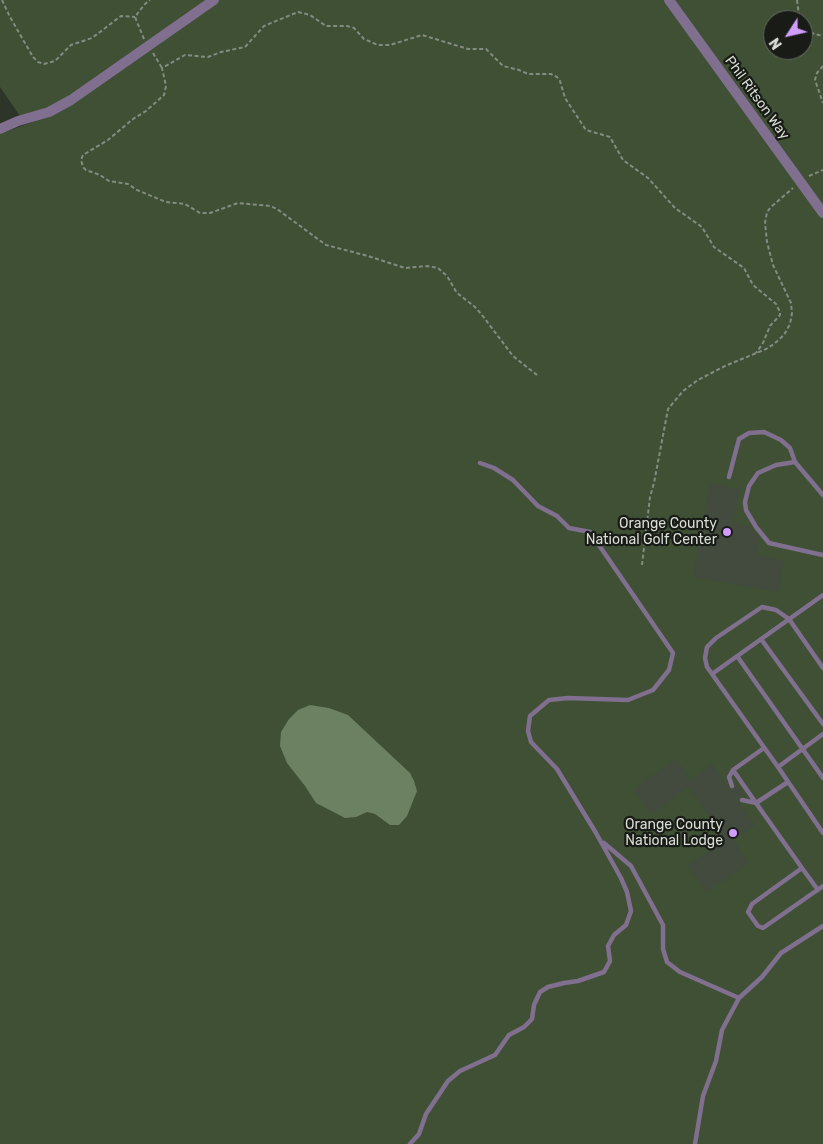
<!DOCTYPE html>
<style>
body{margin:0}
#map{position:relative;width:823px;height:1144px;overflow:hidden;background:#2d3529;font-family:Rubik,sans-serif}
canvas{display:block}
.north{position:absolute;left:763px;top:10px;width:50px;height:50px;box-sizing:border-box;background:#181b16;border:1px solid #656962;border-radius:50%;rotate:235deg;font-size:14px;font-weight:700;line-height:20px;text-align:center;color:#d8ddd5}
.north::after{content:'';display:block;margin:auto;width:18px;height:22px;background:#d19dfe;clip-path:polygon(50% 0,100% 100%,50% 72%,0 100%)}
</style>
<div id="map">
<canvas width="823" height="1144"></canvas>
<div class="north">N</div>
</div>
<script>
const ctx = document.querySelector('canvas').getContext('2d');
ctx.lineJoin = 'round';
function fillPath(path, color) { ctx.fillStyle = color; ctx.fill(path, 'evenodd'); }
const poly = rows => new Path2D(rows.map(r => 'M' + r).join(''));
function stroke(path, color, width, dash) { ctx.strokeStyle = color; ctx.lineWidth = width; ctx.lineCap = dash ? 'butt' : 'round'; ctx.setLineDash(dash || []); ctx.stroke(path); }
function label(font, color, halo, rows, align = 'center') {
  ctx.font = font + ' Rubik,sans-serif'; ctx.lineWidth = 4.5; ctx.setLineDash([]); ctx.textBaseline = 'middle'; ctx.strokeStyle = halo; ctx.fillStyle = color; for (const [text, x, y, turn = 0] of rows) {
    ctx.save(); ctx.translate(x, y); ctx.rotate((+turn || 0) * Math.PI / 180); ctx.textAlign = isNaN(turn) ? turn : align; if (halo) ctx.strokeText(text, 0, 0); ctx.fillText(text, 0, 0); ctx.restore();
  }
}
fillPath(poly([
 [0,0,823,0,823,1144,0,1144,0,134,38,120,20,116,0,87],
 [773,20,803,20,803,50,773,50]
]), '#3f5035');
fillPath(poly([
 [310,705,329,708,348,715,410,773,414,781,417,791,407,816,399,825,390,825,375,814,367,812,356,817,345,818,316,803,305,786,287,763,280,746,281,732,289,719,298,710]
]), '#6c8161');
fillPath(poly([
 [710,483,740,489,733,523,749,526,759,538,756,555,784,561,778,592,693,577],
 [676,759,691,780,712,764,730,789,735,789,737,783,746,797,740,796,738,802,755,825,734,841,749,863,706,892,688,866,726,840,689,787,651,814,634,789]
]), '#424b3e');
stroke(poly([
 [2,0,10,17,33,57,38,62,44,64,55,61,71,45,92,38,121,16,135,17],
 [797,0,799,16,802,20],
 [803,22,811,33,823,36],
 [144,39,135,17,144,5,150,0],
 [153,53,162,68],
 [823,66,817,73,815,80,823,103],
 [809,176,823,170],
 [537,375,513,356,482,315,475,307,457,293,447,276,438,268,427,266,405,268,368,256,326,245,277,209,270,206,238,203,210,213,200,213,185,204,166,202,137,190,128,184,109,181,100,175,86,170,83,167,81,160,83,155,108,140,133,119,146,111,164,95,166,86,162,68,185,55,208,57,221,52,245,47,264,26,298,12,310,15,326,26,347,26,354,28,364,39,378,45,390,45,422,35,468,49,486,49,503,66,519,70,528,74,551,74,557,77,560,81,565,98,586,130,610,137,623,160,648,178,675,208,702,227,714,247,744,268,753,285,776,304,780,312,780,315,770,326,763,343,756,353],
 [642,565,650,497,654,483,668,409,683,391,698,380,725,366,766,349,774,344,784,335,790,324,792,313,791,303,773,265,767,242,765,223,767,212,771,207,793,188]
]), '#848b81', 2, [4, 2.5]);
stroke(poly([
 [729,477,739,439,749,433,764,432,781,440,790,448,795,462],
 [823,495,795,462,776,465,758,473,749,486,745,502,746,510,756,527,769,543,823,555],
 [823,595,712,674,778,767,823,734],
 [761,639,823,724],
 [737,656,823,778],
 [712,674,707,667,705,658,707,647,716,638,762,607,776,610,789,619,823,668],
 [778,767,823,833],
 [788,782,756,803,802,868,752,904,748,912,758,926,763,928,823,886],
 [732,786,729,777,733,770],
 [742,800,756,803],
 [756,803,733,770,764,748],
 [604,843,631,866,663,925,663,949,667,962,680,972,739,998],
 [802,868,818,890],
 [410,1144,419,1134,426,1114,448,1081,460,1071,495,1055,509,1035,524,1027,532,1019,534,1005,540,992,548,987,564,983,578,981,604,972,610,961,608,946,614,935,626,925,631,911,627,892,621,878,596,833,557,769,531,742,528,731,530,716,549,700,568,698,628,700,653,690,669,670,673,653,590,532,569,528,557,516,538,506,513,480,494,468,480,463],
 [695,1144,703,1096,716,1061,722,1030,739,998,762,977,781,953,823,926]
]), '#806f8f', 4.5);
stroke(poly([
 [669,0,823,213],
 [0,129,18,121,49,112,71,100,214,0]
]), '#806f8f', 10);
for (const [x, y, r, color] of [
 [727,532,5,"#d19dfe"],
 [733,833,5,"#d19dfe"]
]) { const dot = new Path2D(); dot.arc(x, y, r, 0, 2 * Math.PI); ctx.fillStyle = color; ctx.fill(dot); stroke(dot, '#181b16', 2); }
label('14px', '#d8ddd5', '#181b16', [
 ["Phil Ritson Way",757,98,54]
]);
label('14px', '#d8ddd5', '#181b16', [
 ["Orange County",717,524],
 ["National Golf Center",717,540],
 ["Orange County",723,825],
 ["National Lodge",723,841]
], 'right');
</script>
